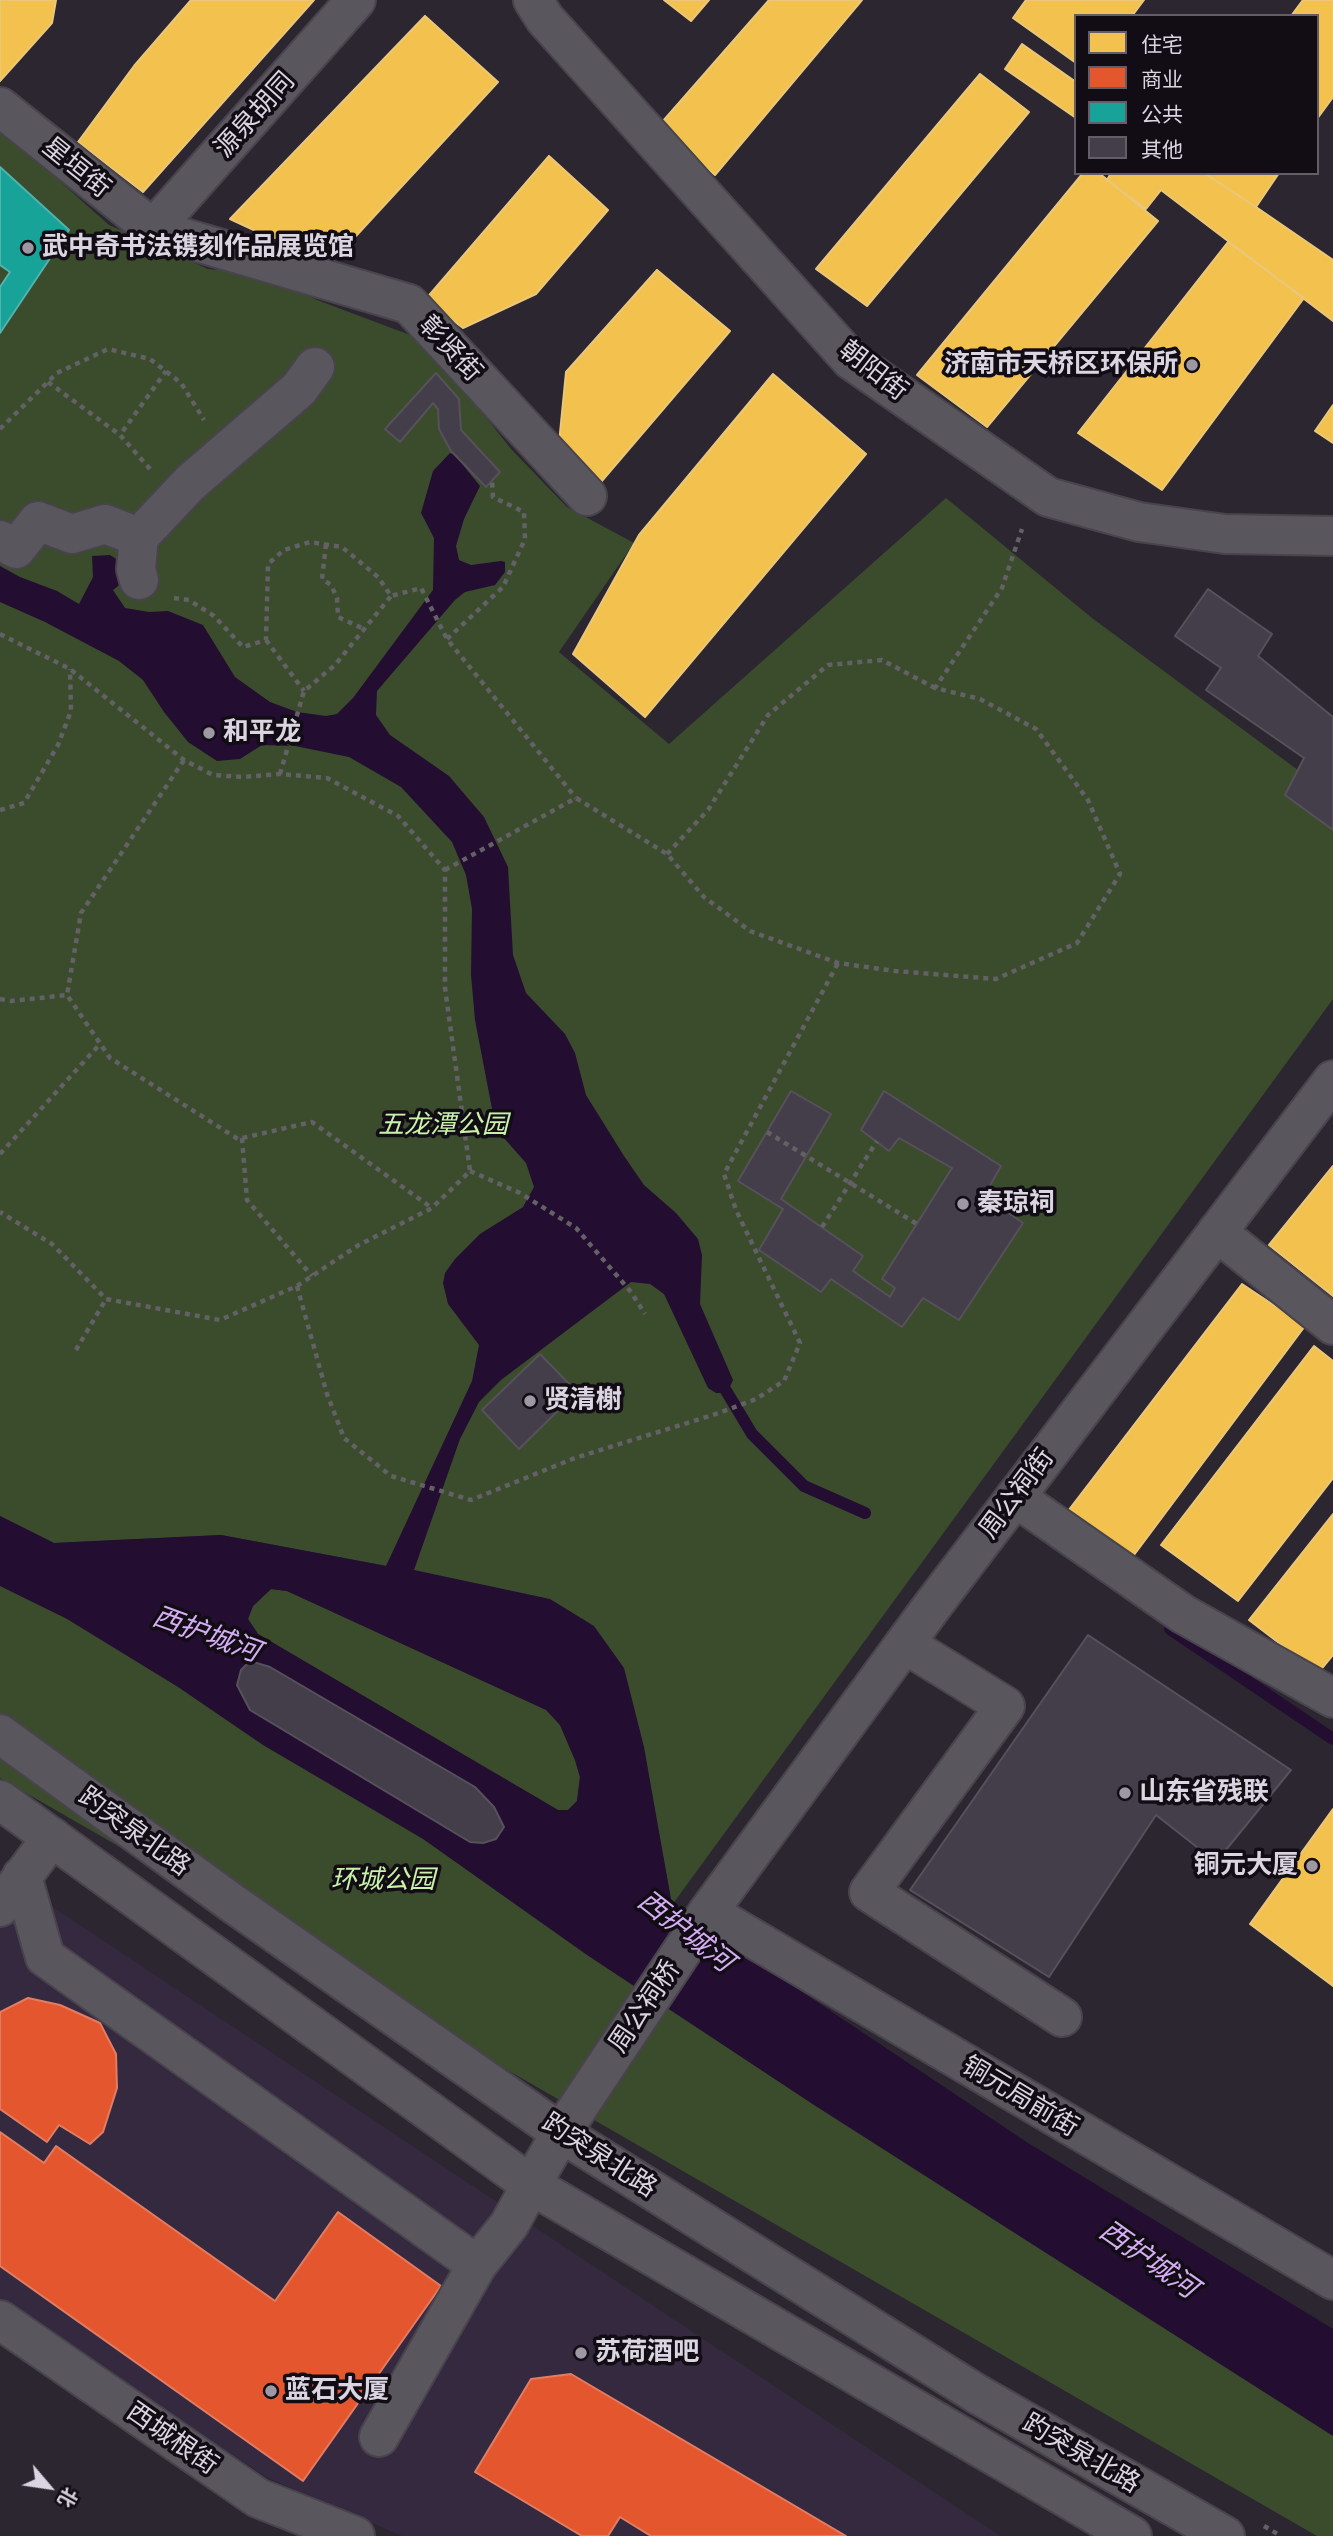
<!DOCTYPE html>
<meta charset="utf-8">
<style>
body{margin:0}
#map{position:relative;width:1333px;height:2536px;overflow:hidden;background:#2b2630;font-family:"Zilla Slab","Noto Sans SC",serif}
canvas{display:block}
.legend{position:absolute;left:1074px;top:14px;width:245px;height:161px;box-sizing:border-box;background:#120d15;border:2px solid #625d67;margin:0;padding:9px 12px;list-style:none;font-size:21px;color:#dbd5e1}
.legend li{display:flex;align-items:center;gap:14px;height:35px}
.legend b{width:35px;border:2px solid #625d67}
.north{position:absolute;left:14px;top:2452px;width:70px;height:70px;-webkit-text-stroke:5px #120d15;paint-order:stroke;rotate:119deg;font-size:19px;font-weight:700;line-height:28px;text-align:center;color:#dbd5e1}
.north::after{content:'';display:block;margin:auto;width:24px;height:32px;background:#dbd5e1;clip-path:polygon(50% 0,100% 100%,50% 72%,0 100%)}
</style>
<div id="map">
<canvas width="1333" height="2536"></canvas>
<ul class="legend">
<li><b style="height:19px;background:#f2c14e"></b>住宅</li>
<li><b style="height:19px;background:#e4572e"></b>商业</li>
<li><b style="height:19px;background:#17a398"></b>公共</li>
<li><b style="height:19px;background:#443d4a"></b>其他</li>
</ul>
<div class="north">北</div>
</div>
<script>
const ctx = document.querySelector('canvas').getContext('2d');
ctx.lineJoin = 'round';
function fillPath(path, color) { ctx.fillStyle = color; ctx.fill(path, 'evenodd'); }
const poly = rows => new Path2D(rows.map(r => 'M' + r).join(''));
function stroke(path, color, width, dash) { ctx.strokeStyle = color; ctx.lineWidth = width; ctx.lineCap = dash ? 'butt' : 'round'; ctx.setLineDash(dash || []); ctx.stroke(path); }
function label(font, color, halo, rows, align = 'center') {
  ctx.font = font + ' "Zilla Slab","Noto Sans SC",serif'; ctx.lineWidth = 7; ctx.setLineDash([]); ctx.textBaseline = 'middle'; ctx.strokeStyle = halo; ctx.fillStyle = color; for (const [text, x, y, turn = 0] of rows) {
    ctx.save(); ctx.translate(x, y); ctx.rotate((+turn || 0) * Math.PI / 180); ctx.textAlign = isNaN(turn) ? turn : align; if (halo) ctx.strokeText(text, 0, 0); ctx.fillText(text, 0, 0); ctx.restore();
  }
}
fillPath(poly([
 [0,1872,1000,2536,402,2536,268,2478,0,2300]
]), '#35293f');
fillPath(poly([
 [0,128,109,225,208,269,267,274,317,300,426,341,511,449,567,507,634,543,559,652,669,744,946,498,1092,618,1333,796,1333,999,672,1905,641,1738,414,1571,221,1535,54,1543,0,1516],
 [0,1552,1333,2341,1333,2536,1317,2536,0,1778],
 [271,1589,287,1591,547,1710,560,1725,575,1760,580,1777,577,1801,568,1810,558,1810,258,1634,248,1619,253,1606]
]), '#3b4c2d');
fillPath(poly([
 [450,453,455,455,480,486,464,519,456,546,459,560,471,565,501,561,505,562,505,572,495,585,465,592,455,600,377,691,376,715,390,735,449,776,484,817,508,867,513,955,526,993,565,1034,575,1053,586,1095,624,1156,644,1185,676,1213,698,1239,702,1255,700,1304,733,1380,727,1393,716,1393,708,1388,664,1294,650,1284,631,1282,501,1380,479,1402,460,1439,414,1570,550,1599,594,1626,624,1668,644,1747,672,1905,1028,2143,1333,2329,1333,2436,814,2105,587,1955,423,1839,263,1745,178,1687,67,1619,0,1586,0,1516,54,1543,221,1535,386,1566,472,1381,479,1345,448,1304,443,1283,445,1273,455,1259,480,1234,523,1207,534,1187,526,1163,503,1137,493,1114,475,1020,471,975,472,909,466,875,452,842,401,787,349,757,295,746,262,745,240,759,217,761,188,742,164,712,143,680,119,661,45,622,0,602,0,566,20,577,57,591,79,604,93,577,92,556,110,555,124,564,122,583,113,590,125,608,149,612,168,611,203,625,235,677,270,702,297,712,326,716,337,714,353,698,433,590,434,538,421,513,433,471],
 [271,1589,287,1591,546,1710,560,1725,575,1760,580,1777,577,1801,568,1810,558,1810,258,1634,248,1619,253,1606]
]), '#230d30');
const homes = poly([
 [0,0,56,0,52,23,0,81,0,0],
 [191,0,314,0,143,192,78,142,134,66,191,0],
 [664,0,709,0,691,21,664,0],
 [769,0,862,0,715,175,656,129,769,0],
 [1026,0,1144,0,1132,16,1076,16,1076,63,1013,18,1026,0],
 [1303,0,1333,0,1333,97,1317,119,1317,16,1291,16,1303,0],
 [425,16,498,82,356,236,271,238,230,219,425,16],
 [1022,44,1076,82,1076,118,1005,69,1022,44],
 [980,74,1029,112,867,306,816,269,980,74],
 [549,156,608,210,536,294,463,328,425,300,549,156],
 [1083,173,1099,173,1158,221,987,427,917,375,1083,173],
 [1111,173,1204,173,1256,207,1333,260,1333,321,1161,190,1146,209,1107,180,1111,173],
 [1204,173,1279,173,1256,207,1204,173],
 [1228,242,1304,298,1162,490,1078,433,1228,242],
 [657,270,730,331,601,482,559,443,566,372,657,270],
 [773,374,866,454,645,717,573,654,639,535,773,374],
 [1333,405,1333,443,1315,431,1333,405],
 [1333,1166,1333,1296,1269,1245,1333,1166],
 [1242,1284,1305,1326,1131,1559,1068,1511,1242,1284],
 [1314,1346,1333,1361,1333,1478,1238,1601,1161,1545,1314,1346],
 [1333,1514,1333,1655,1318,1673,1249,1620,1333,1514],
 [1333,1809,1333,1986,1250,1924,1333,1809]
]);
fillPath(homes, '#f2c14e');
stroke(homes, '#ebc77a', 2);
const shops = poly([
 [28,1998,60,2005,100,2023,116,2054,117,2088,103,2132,90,2144,59,2125,47,2142,0,2109,0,2012,28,1998],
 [0,2132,44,2163,56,2146,275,2301,338,2212,441,2286,303,2481,0,2266,0,2132],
 [571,2374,846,2536,651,2536,620,2517,608,2536,582,2536,475,2472,531,2379,571,2374]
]);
fillPath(shops, '#e4572e');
stroke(shops, '#e17d64', 2);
const public = poly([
 [0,167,69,230,0,333,0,287,10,272,0,265,0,167]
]);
fillPath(public, '#17a398');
stroke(public, '#52b2ae', 2);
stroke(poly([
 [719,1379,752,1434,804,1486,865,1513],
 [1170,1629,1333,1739]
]), '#230d30', 12);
const building = poly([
 [436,373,459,399,461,430,500,472,486,487,451,451,439,429,438,409,433,403,400,442,385,429,436,373],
 [1208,589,1272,634,1258,656,1333,717,1333,830,1285,795,1304,758,1206,690,1221,668,1175,636,1208,589],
 [791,1091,831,1114,781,1199,863,1256,853,1271,890,1297,895,1288,882,1279,952,1168,899,1138,889,1151,861,1130,884,1091,1001,1166,984,1196,1023,1223,959,1320,923,1298,902,1327,831,1279,821,1292,759,1250,783,1209,738,1181,791,1091],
 [540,1354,577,1392,519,1449,482,1410,540,1354],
 [1088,1635,1291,1770,1216,1862,1156,1815,1049,1977,910,1890,1088,1635],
 [250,1661,270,1667,475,1787,494,1807,504,1827,496,1839,483,1843,470,1842,250,1710,237,1685,241,1670,250,1661]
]);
fillPath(building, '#443d4a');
stroke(building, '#56515a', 2);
const street = poly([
 [0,107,153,229,409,304,587,496],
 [153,229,356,0],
 [139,537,190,483,299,389,315,367],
 [0,540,16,549,38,521,72,534,105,524,139,537,136,569,139,580],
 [1217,1232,1333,1325],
 [1015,1497,1183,1614,1333,1698],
 [905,1644,1005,1706,869,1892,1062,2017],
 [22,1876,45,1957,477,2265,509,2225,531,2185],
 [0,1907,52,1837],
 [708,1912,1333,2280],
 [0,2320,258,2498,355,2536],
 [379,2437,477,2265]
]);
const secondary = poly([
 [533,0,545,19,851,360,1048,497,1139,522,1225,534,1333,536],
 [0,1734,231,1902,561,2133,977,2394,1225,2536],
 [0,1800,531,2185,1132,2536],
 [531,2185,561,2133,708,1912,930,1609,1333,1080]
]);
stroke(street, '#48434c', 42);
stroke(secondary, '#48434c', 42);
stroke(poly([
 [48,382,120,435],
 [0,429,57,373,108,349,150,359,181,383,204,420],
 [150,469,120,435,166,371],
 [326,544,322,579,331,585,337,598,338,617,364,629],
 [174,598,189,600,214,616,243,647,266,640,268,564,284,550,310,542,342,547,378,577,391,596,421,588,447,639,576,798],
 [0,634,70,669,184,760,213,775,242,777,280,774,327,778,398,816,445,870,445,988,470,1171,432,1208,357,1246,297,1286,220,1320,106,1299,52,1244,0,1212],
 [447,639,503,587,525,539,524,512,493,497,492,481],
 [266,640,304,691],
 [184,760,81,913,67,995,110,1058,238,1139,312,1122,432,1208],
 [280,774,304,691,335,665,391,596],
 [0,810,24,803,58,745,71,711,70,669],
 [667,854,708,810,768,715,828,665,882,660,935,688],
 [445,870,576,798,667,854,704,897,750,931,838,963,895,971,996,979,1077,943,1120,874,1088,800,1036,729,980,699,935,688,1002,588,1022,529],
 [0,999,11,1001,67,995],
 [767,1132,917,1224],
 [242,1138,247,1200,312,1276],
 [0,1154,100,1044],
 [470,1171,520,1193,576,1228,631,1292,645,1314],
 [822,1227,877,1141],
 [297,1286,327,1394,344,1438,391,1476,471,1500,575,1458,719,1413,756,1399,784,1381,800,1343,736,1210,724,1174,838,963],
 [76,1350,106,1299],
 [1264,2526,1281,2536]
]), '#636066', 4.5, [5, 5]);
stroke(street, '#5a565d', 38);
stroke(secondary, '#5a565d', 38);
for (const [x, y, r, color] of [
 [28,248,7,"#9d98a3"],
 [1192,365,7,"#9d98a3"],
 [209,733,7,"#9d98a3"],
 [963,1204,7,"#9d98a3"],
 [530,1401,7,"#9d98a3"],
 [1125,1793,7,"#9d98a3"],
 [1312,1866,7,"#9d98a3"],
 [581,2353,7,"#9d98a3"],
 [271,2391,7,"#9d98a3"]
]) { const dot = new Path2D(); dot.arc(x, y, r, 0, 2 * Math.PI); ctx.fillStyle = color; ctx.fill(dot); stroke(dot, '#120d15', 2.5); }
label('26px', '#dbd5e1', '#120d15', [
 ["源泉胡同",255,115,-48],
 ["星垣街",76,168,39],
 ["彰贤街",450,349,47],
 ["朝阳街",873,371,38],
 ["周公祠街",1017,1494,-53],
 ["趵突泉北路",134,1832,36],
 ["周公祠桥",645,2007,-56],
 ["铜元局前街",1020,2097,31],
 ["趵突泉北路",599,2156,33],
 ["西城根街",172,2439,35],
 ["趵突泉北路",1081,2454,30]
]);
label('bold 26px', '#dbd5e1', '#120d15', [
 ["武中奇书法镌刻作品展览馆",42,248],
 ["济南市天桥区环保所",1178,365,"right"],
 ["和平龙",223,733],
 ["秦琼祠",977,1204],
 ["贤清榭",544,1401],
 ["山东省残联",1139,1793],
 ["铜元大厦",1298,1866,"right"],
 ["苏荷酒吧",595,2353],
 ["蓝石大厦",285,2391]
], 'left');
label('italic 26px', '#caf2a9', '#120d15', [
 ["五龙潭公园",443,1126],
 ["环城公园",383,1881]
]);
label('italic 28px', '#d5adf3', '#120d15', [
 ["西护城河",206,1635,20],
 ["西护城河",685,1932,38],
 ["西护城河",1148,2260,35]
]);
</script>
